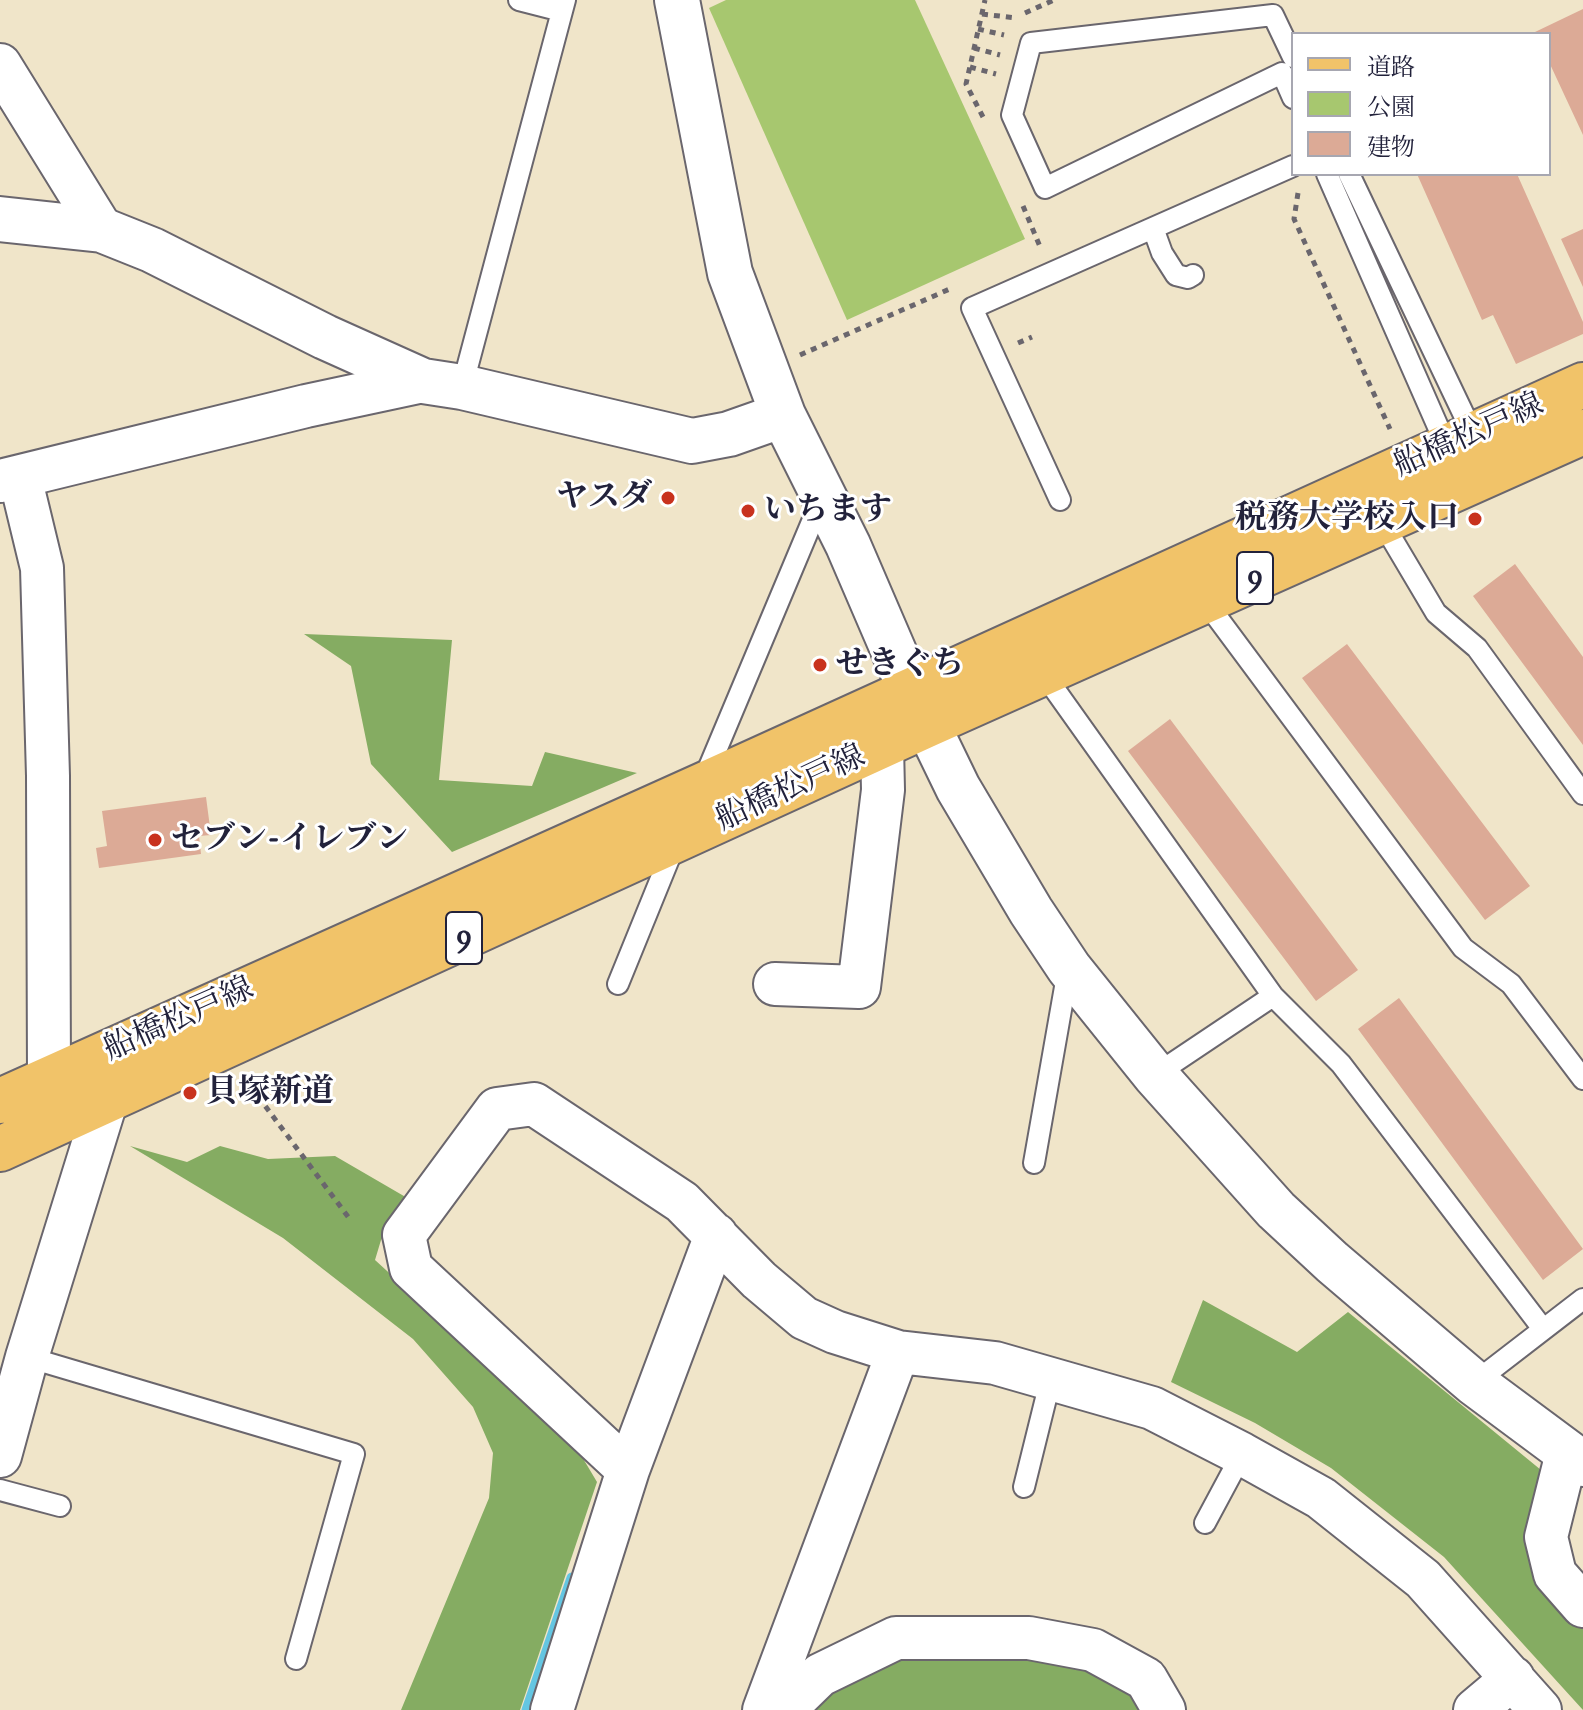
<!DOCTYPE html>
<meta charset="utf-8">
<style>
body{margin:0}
#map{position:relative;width:1583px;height:1710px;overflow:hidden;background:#f0e5c9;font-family:"IM FELL Great Primer","Noto Serif JP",serif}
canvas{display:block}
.legend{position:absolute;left:1291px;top:32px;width:260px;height:144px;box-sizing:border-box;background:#fff;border:2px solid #a7a7b1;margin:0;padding:10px 14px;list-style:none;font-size:24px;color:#22223b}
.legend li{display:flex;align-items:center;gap:16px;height:40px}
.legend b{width:40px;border:2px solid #a7a7b1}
</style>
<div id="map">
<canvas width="1583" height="1710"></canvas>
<ul class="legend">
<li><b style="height:10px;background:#f1c369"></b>道路</li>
<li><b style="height:22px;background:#a7c76f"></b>公園</li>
<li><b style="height:22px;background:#dcaa96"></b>建物</li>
</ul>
</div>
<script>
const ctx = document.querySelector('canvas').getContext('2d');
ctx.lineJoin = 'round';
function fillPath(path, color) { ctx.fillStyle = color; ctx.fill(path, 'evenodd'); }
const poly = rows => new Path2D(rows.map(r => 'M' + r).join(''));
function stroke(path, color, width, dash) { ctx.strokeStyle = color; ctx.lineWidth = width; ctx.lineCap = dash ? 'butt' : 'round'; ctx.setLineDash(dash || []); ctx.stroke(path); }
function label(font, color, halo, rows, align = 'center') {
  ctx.font = font + ' "IM FELL Great Primer","Noto Serif JP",serif'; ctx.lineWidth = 6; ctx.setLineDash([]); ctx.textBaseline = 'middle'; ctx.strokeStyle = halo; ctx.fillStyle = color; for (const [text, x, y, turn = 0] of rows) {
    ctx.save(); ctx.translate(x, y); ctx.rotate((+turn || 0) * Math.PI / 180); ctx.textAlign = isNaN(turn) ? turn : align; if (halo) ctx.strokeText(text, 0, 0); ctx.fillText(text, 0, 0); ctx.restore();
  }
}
fillPath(poly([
 [726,0,915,0,1025,239,847,320,709,8]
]), '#a7c76f');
fillPath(poly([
 [304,634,452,640,439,780,532,786,545,752,637,773,452,852,371,764,351,666],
 [130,1146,187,1162,220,1146,268,1159,335,1156,409,1199,381,1240,375,1260,572,1440,597,1482,520,1710,401,1710,489,1498,493,1453,473,1407,413,1339,283,1238],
 [1203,1300,1297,1352,1348,1312,1541,1470,1583,1626,1583,1710,1444,1557,1331,1468,1255,1423,1171,1382],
 [910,1656,1023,1657,1084,1665,1129,1693,1138,1710,811,1710,831,1686]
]), '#85ac62');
stroke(poly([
 [527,1710,572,1578]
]), '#64c6e2', 11);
fillPath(poly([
 [1583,9,1583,135,1549,62,1549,34,1536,34,1535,32],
 [1417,174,1517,174,1583,322,1583,334,1516,364,1493,315,1482,320],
 [1583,229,1583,287,1561,239],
 [1515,564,1583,657,1583,745,1473,596],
 [1347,644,1530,886,1485,920,1302,678],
 [1170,719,1358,970,1316,1001,1128,751],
 [206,797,211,835,199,836,201,854,99,868,96,848,107,846,102,811],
 [1399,998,1583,1249,1543,1280,1358,1029]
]), '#dcaa96');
const service = poly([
 [519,0,562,11],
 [1293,57,1273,15,1031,43,1012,115,1045,188,1282,73,1293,98],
 [1327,174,1446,445],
 [1349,174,1473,434],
 [1153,228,1162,253,1176,275,1188,278,1193,275],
 [462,387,565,0],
 [1060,500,972,308,1293,166],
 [1382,522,1436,613,1477,648,1583,794],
 [1205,601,1463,948,1511,984,1583,1079],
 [1043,673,1273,996,1341,1064,1543,1329],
 [704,779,822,498],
 [618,984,675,844],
 [1155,1075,1273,996],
 [1034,1163,1068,970],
 [27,1357,354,1454,296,1659],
 [1474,1383,1583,1299],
 [1024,1487,1051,1378],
 [0,1490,60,1506],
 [1205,1523,1242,1454]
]);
const minor = poly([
 [0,65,102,230],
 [20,477,42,568,48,776,49,1079],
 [0,481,306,406,423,381],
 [775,984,859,987,883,790,882,746],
 [1567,1453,1546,1537,1555,1574,1583,1606],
 [0,1456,27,1357,106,1102],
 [628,1470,411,1268,404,1235,497,1109,534,1104,682,1202,759,1280,804,1318,835,1332,898,1352,995,1363,1152,1408,1242,1454,1321,1498,1423,1579,1540,1710],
 [552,1710,628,1470,716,1235],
 [764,1710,898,1352],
 [784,1710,820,1675,896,1638,1029,1638,1093,1650,1146,1679,1164,1710],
 [1475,1710,1513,1678]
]);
const tertiary = poly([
 [677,0,730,273,783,415,848,545,910,689,958,788,1031,911,1069,968,1155,1075,1276,1210,1332,1262,1474,1383,1583,1464],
 [0,219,102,230,152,250,325,337,423,381,462,387,692,441,729,434,783,415]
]);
const primary = poly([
 [0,1101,701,786,1583,385],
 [0,1149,927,725,1583,432]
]);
stroke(service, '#6a666d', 24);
stroke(minor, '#6a666d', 46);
stroke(tertiary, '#6a666d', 48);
stroke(primary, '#6a666d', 48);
stroke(poly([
 [1025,13,1054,0],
 [982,14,1016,18],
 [978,29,1004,35],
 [974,48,1000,55],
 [970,67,996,74],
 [983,117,966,84,985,0],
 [1298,193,1294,219,1390,429],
 [1023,206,1041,249],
 [1018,343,1032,337],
 [800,355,952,288],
 [251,1087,349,1218]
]), '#6a666d', 5, [6, 6]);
stroke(service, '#fff', 20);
stroke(minor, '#fff', 42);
stroke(tertiary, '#fff', 44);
stroke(primary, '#f1c369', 44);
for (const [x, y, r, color] of [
 [668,498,8,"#c8321e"],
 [748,511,8,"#c8321e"],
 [1475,519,8,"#c8321e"],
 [820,665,8,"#c8321e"],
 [155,840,8,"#c8321e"],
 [190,1093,8,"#c8321e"]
]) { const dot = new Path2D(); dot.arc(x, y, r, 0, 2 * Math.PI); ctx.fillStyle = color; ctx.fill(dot); stroke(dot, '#fff', 3); }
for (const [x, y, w] of [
 [1255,578,36],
 [464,938,36]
]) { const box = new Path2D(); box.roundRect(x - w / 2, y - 26, w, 52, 6); ctx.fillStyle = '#fff'; ctx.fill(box); stroke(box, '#22223b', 2); }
label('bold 30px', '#22223b', null, [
 ["9",1255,578],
 ["9",464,938]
]);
label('32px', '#22223b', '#fff', [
 ["船橋松戸線",1469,436,-24],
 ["船橋松戸線",791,789,-25],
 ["船橋松戸線",179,1020,-24]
]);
label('bold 32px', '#22223b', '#fff', [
 ["ヤスダ",652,498,"right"],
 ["いちます",764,511],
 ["税務大学校入口",1459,519,"right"],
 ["せきぐち",836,665],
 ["セブン-イレブン",171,840],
 ["貝塚新道",206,1093]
], 'left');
</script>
